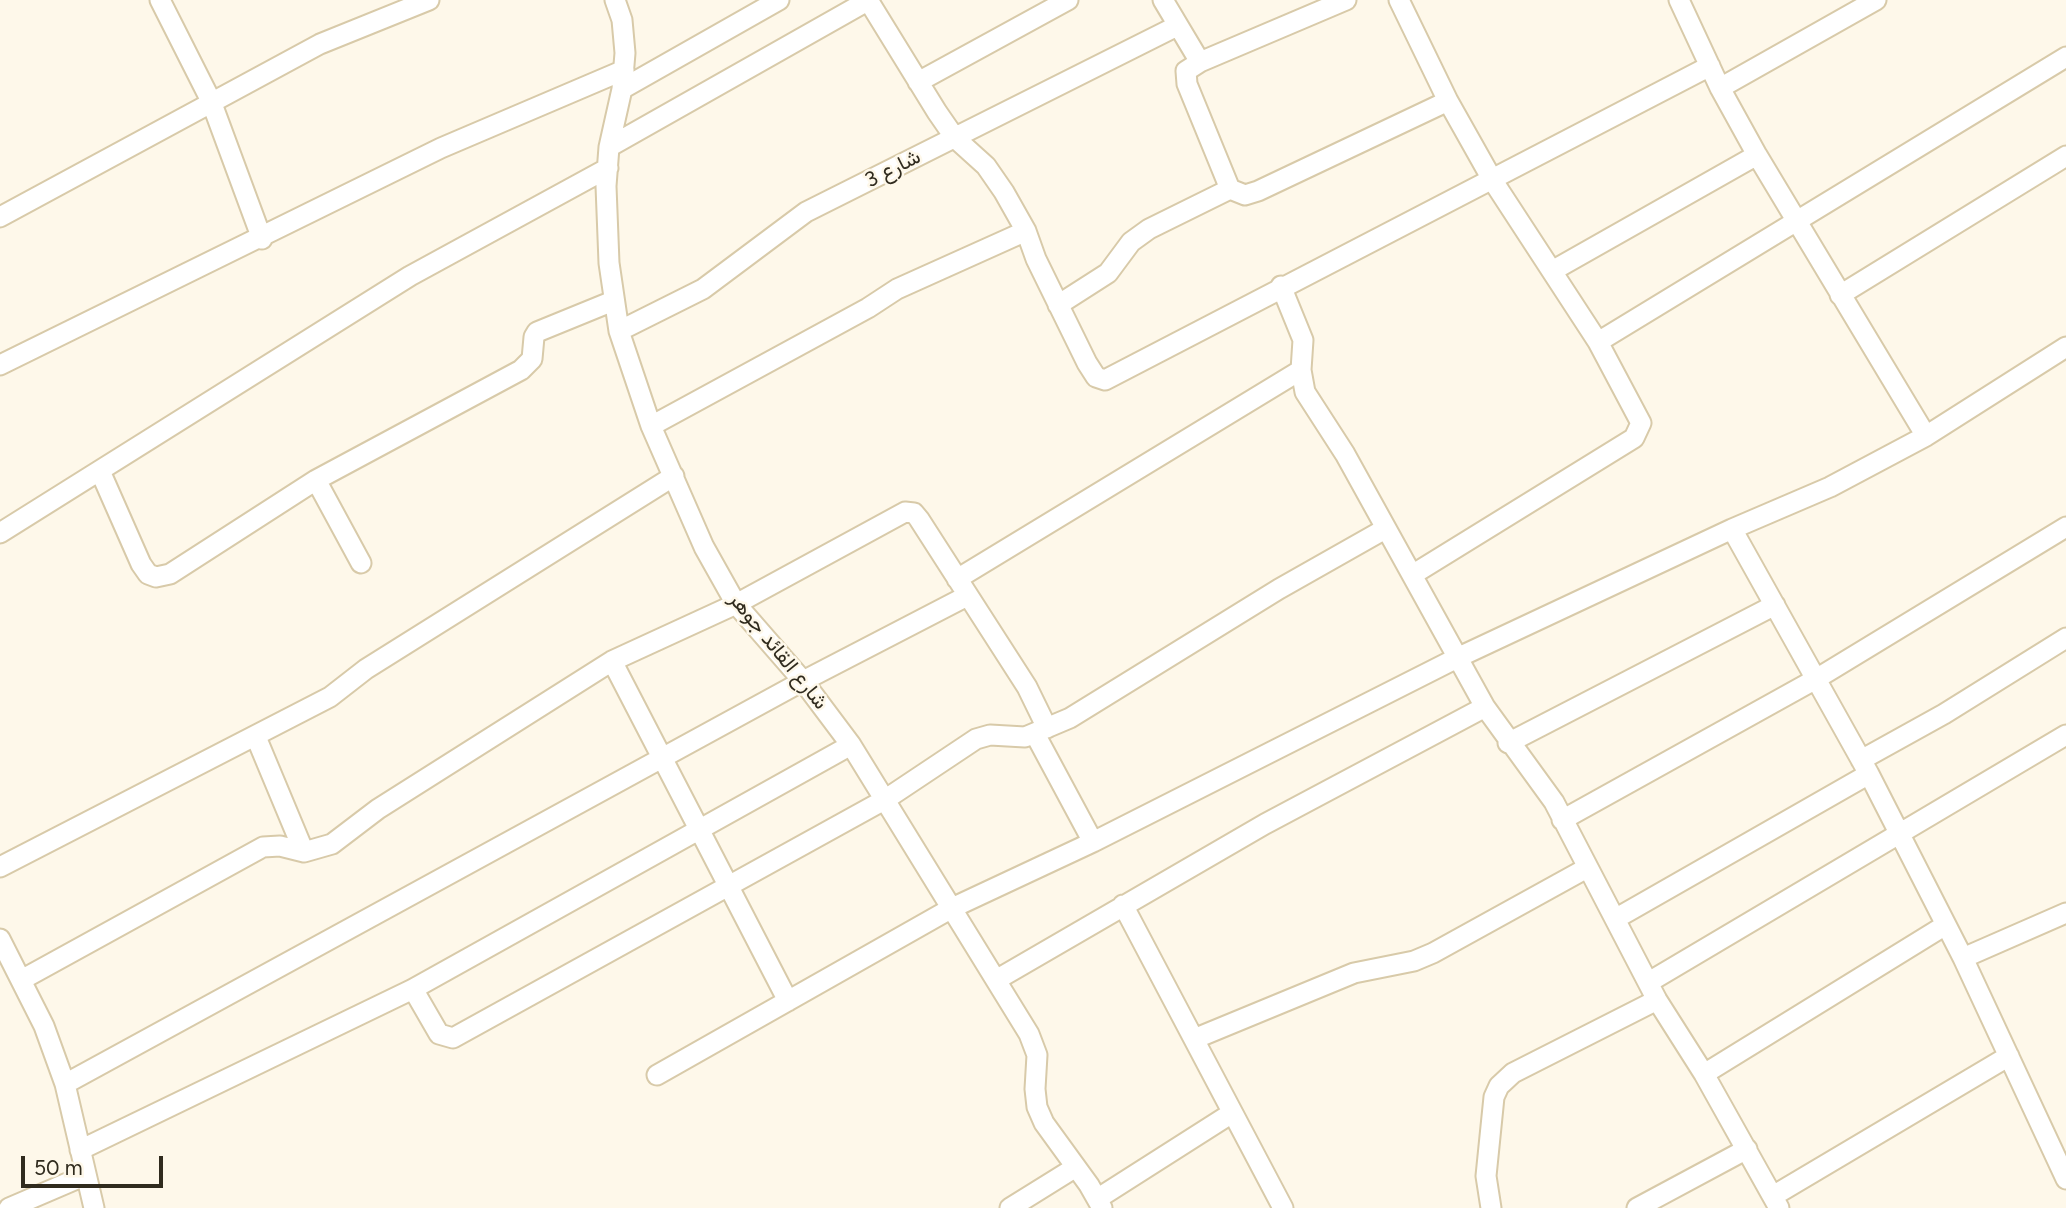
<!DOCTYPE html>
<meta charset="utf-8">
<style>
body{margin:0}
#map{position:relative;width:2066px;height:1208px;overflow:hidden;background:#fef8ea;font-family:Figtree,sans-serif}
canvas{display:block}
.scale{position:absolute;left:21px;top:1156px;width:142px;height:32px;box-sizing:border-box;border:4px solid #302b1e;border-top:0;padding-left:9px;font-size:21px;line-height:24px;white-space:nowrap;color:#302b1e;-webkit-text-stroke:5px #fef8ea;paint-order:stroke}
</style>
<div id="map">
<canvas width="2066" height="1208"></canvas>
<div class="scale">50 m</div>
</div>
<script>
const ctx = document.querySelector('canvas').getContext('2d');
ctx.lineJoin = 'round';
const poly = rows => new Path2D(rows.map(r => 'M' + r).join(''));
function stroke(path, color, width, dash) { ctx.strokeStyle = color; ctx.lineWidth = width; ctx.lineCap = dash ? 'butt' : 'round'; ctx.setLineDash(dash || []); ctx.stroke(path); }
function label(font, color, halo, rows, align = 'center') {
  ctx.font = font + ' Figtree,Vazirmatn,sans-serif'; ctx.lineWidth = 5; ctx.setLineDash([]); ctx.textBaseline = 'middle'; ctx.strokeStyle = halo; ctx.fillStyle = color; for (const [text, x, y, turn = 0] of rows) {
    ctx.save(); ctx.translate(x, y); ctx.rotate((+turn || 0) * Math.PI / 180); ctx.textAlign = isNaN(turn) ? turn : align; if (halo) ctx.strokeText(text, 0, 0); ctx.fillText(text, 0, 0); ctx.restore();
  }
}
const minor = poly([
 [160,0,211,101,262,239],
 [615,0,622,20,625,53,622,89,609,147,606,186,609,263,619,331,651,426,704,547,736,604,803,681,851,745,1029,1034,1037,1055,1035,1089,1037,1107,1044,1123,1089,1185,1102,1208],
 [868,0,937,112,955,138,986,166,1004,192,1026,231,1036,259,1087,363,1096,377,1105,380,1710,66],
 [1163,0,1200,62],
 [1346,0,1200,62,1186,71,1187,84,1230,189,1245,195,1258,191,1448,101],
 [1399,0,1448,101,1493,181,1598,342,1641,423,1634,438,1412,575],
 [1679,0,1720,88,1757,155,1926,436],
 [918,82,1068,0],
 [1720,88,1876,0],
 [622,89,779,0],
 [609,147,869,0],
 [0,217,320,44,429,0],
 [1552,271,1757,155],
 [1281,286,1303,340,1301,370,1305,392,1345,454,1485,707,1554,802,1657,1000,1704,1074,1779,1208],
 [1840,295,2066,156],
 [1058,305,1108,273,1131,242,1149,229,1230,189],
 [619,331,703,289,806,212,1177,26],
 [1598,342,2066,57],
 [0,365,441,148,624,70],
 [651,426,868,308,897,289,1026,231],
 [100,471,141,564,148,574,156,577,170,574,316,480,521,370,532,359,534,337,537,332,613,301],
 [316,480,361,563],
 [1732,529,1869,774,1963,958,2066,1179],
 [0,533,410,276,608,168],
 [957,579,1301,370],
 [612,661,788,1001],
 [1035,734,1093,842],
 [256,737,304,852],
 [1508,743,1775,605],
 [1861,760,1944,714,2066,638],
 [1562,820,1816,679,2066,527],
 [0,867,330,697,366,669,674,476],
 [1123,905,1283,1208],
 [1615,919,1869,774],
 [0,939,44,1026,65,1084,94,1208],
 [1963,958,2066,913],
 [23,979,263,847,280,846,304,852,332,844,378,809,612,661,736,604,905,512,914,513,919,519,1027,687,1047,728],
 [996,980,1265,824,1485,707],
 [1649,982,2066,735],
 [413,989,439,1034,453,1038,886,799,976,739,990,735,1025,737,1070,718,1279,589,1385,529],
 [1194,1039,1354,973,1414,961,1433,953,1587,868],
 [1704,1074,1944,926],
 [657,1075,952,908,1093,842,1459,657,1732,529,1830,487,1926,436,2066,347],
 [65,1084,803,681,967,596],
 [80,1150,413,989,851,745],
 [1773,1196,2009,1056],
 [1097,1199,1232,1113],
 [9,1208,86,1175],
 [1010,1208,1076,1167],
 [1491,1208,1486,1176,1494,1097,1499,1086,1513,1073,1657,1000],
 [1637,1208,1747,1149]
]);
stroke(minor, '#d8caa9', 23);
stroke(minor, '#fff', 19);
label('21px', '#302b1e', '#fef8ea', [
 ["شارع 3",893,169,-27],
 ["شارع القائد جوهر",778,651,51]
]);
</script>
